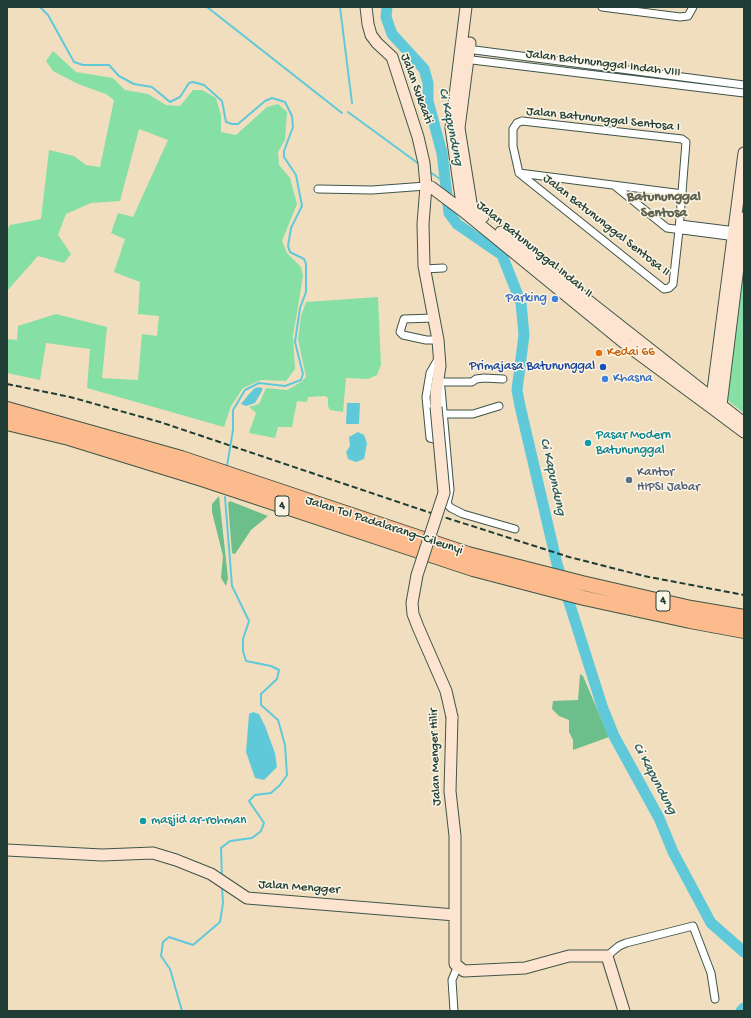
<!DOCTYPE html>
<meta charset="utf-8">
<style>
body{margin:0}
#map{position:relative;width:751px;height:1018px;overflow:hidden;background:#f1debf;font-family:"Gochi Hand",sans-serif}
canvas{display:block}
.frame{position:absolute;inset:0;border:8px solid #1f3d34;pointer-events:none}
</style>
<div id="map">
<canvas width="751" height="1018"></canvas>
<div class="frame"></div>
</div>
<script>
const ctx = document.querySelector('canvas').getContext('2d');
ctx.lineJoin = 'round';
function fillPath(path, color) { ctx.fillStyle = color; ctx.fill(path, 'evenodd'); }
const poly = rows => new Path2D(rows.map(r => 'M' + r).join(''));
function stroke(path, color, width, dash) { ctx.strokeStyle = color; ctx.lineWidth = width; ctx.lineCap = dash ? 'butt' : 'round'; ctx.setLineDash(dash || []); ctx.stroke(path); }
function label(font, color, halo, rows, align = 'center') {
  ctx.font = font + ' "Gochi Hand",sans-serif'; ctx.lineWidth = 3; ctx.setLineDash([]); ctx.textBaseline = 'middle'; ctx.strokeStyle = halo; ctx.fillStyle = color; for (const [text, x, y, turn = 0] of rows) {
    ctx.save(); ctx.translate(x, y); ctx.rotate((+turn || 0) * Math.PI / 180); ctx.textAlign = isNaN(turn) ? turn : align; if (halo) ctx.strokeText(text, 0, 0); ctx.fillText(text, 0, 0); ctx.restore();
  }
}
fillPath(poly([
 [53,51,76,72,113,78,125,90,148,94,166,105,180,106,193,90,202,90,216,98,221,115,221,132,236,135,267,107,278,104,287,112,285,140,278,152,279,165,290,178,297,204,282,241,287,253,301,267,303,276,293,336,295,369,286,381,261,380,243,388,231,406,224,427,87,388,90,349,46,343,40,380,7,373,7,339,17,340,18,326,56,314,107,327,102,378,138,380,142,334,157,336,159,316,138,314,140,282,114,272,125,239,111,233,118,213,133,217,168,140,139,129,120,201,91,203,66,214,58,235,71,254,64,263,38,256,7,291,7,230,10,225,41,219,49,150,74,156,86,165,100,167,114,100,106,94,78,84,53,71,46,61],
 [744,271,744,413,727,400],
 [378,297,381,365,377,375,368,379,346,378,343,412,330,410,328,406,328,398,325,396,308,397,307,402,297,401,292,427,278,427,275,438,249,433,256,413,249,407,259,404,266,388,287,390,301,382,306,377,298,339,301,316,306,302]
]), '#86dfa4');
fillPath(poly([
 [219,496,228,578,226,586,221,578,223,556,212,512,212,504],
 [230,501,268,516,251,530,235,554,232,553,228,503],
 [580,674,583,676,609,737,573,750,573,740,569,732,569,720,559,716,552,709,553,701,578,700]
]), '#6cbe8a');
fillPath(poly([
 [260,387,263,389,255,403,246,406,241,404,249,394,255,388],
 [347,403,360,403,359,424,346,424],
 [358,432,364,435,367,443,364,459,356,462,348,459,346,452,350,446,349,437],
 [253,712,259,714,265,726,275,753,277,767,264,780,255,778,246,752,249,714]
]), '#5fc9da');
stroke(poly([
 [40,7,48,15,74,62,83,65,109,65,119,76,134,84,152,87,170,102,180,97,189,83,193,82,204,85,222,101,226,122,232,124,238,124,265,101,272,98,285,102,292,116,293,127,284,151,284,157,296,175,302,206,291,228,288,246,290,252,304,259,306,264,306,292,300,308,295,342,303,374,301,380,285,386,259,383,245,390,233,410,233,430,227,466],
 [207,7,342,113],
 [340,7,352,103],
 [348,112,419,164],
 [430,172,446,183],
 [222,876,221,848,230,841,252,838,261,831,264,823,249,801,255,795,271,793,280,785,287,775,285,745,278,720,261,705,261,694,277,679,279,670,271,666,246,661,243,651,243,639,249,621,232,586,225,497],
 [182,1011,170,969,161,956,163,942,169,937,193,945,220,922,223,903,222,887]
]), '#5fc9da', 2);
stroke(poly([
 [387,7,386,17,392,34,424,69,428,83,428,101,442,153,449,213,457,224,502,255,521,303,524,335,517,390,520,406,557,564,602,706,614,736,659,818,673,852,711,923,744,952],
 [741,1011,744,1008]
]), '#5fc9da', 11);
const street = poly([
 [602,7,680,17,688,16,693,7],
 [467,49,744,85],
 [464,59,744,93],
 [522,121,682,139,686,142,679,230,673,284,669,288,664,289,519,173,513,146,513,129,517,123,522,121],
 [519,173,683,194],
 [615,186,667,228,736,237],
 [318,189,372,190,426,186],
 [680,224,736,231],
 [424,269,443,268],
 [433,318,404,319,400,332,403,335,426,340,438,340],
 [438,359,430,373,426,397,430,438,443,441],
 [441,382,472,382,476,379,484,378,503,379],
 [441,388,450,490,447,504,451,508,463,514,515,529],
 [444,414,473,414,499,406],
 [607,956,619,946,626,943,693,926,711,973,715,999],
 [454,1011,452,980,457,968]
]);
const secondary = poly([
 [366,7,368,24,371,35,377,43,392,57,394,63,418,137,424,163,426,186,423,224,424,266,438,340,440,366,436,392,436,407],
 [466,7,451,128,463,211,628,346,716,411,721,405,712,398,712,407],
 [470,43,459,128,472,209,483,217],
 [426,186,431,187,463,211,466,210],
 [744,218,721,405,744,423],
 [501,232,712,398],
 [712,398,744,153],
 [716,411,744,432],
 [452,717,450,791,455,836,455,964,464,971,525,968,569,956,607,956,624,1011],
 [7,850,102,855,153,853,176,860,211,874,247,898,455,915]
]);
const highway = poly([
 [7,409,181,458,468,554,582,583,691,608,744,617],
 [7,423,69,438,202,479,473,569,584,598,690,621,744,631]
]);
stroke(street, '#3e5549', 9);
stroke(secondary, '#3e5549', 13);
stroke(highway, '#3e5549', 16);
stroke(street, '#fff', 7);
stroke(secondary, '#fde4d1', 11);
stroke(highway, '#fbbb8c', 14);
stroke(poly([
 [7,384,70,397,160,422,425,511,569,557,644,576,744,595]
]), '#1f3d34', 2, [6, 3]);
const secondaryBridge = poly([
 [436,407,444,493,417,575,412,603,413,614,418,627,446,691,452,717]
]);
stroke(secondaryBridge, '#3e5549', 13, []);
stroke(secondaryBridge, '#fde4d1', 11);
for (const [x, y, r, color] of [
 [555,299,4,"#3f7fe0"],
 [599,353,4,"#e8710a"],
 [603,367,4,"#1a4fb4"],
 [605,379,4,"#3f7fe0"],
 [588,443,4,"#0f9aa8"],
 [629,480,4,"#5c6f8a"],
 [143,821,4,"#0f9aa8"]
]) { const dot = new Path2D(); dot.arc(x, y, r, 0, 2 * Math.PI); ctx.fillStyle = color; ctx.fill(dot); stroke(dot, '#fcf5e5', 1.5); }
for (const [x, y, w] of [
 [282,506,14],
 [663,601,14]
]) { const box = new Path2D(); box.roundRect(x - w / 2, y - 10, w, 20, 3); ctx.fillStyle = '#fcf5e5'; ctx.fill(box); stroke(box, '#1f3d34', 1); }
label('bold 12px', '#1f3d34', null, [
 ["4",282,506],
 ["4",663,601]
]);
label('13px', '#1f3d34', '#fcf5e5', [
 ["Jalan Batununggal Indah VIII",603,64,7],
 ["Jalan Sukaati",416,89,70],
 ["Jalan Batununggal Sentosa I",603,120,6],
 ["Jalan Batununggal Sentosa II",606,226,38],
 ["Jalan Batununggal Indah II",534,250,39],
 ["Jalan Tol Padalarang–Cileunyi",384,526,18],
 ["Jalan Menger Hilir",436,757,-92],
 ["Jalan Mengger",299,888,4]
]);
label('13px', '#366cbe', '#fcf5e5', [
 ["Parking",547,299],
 ["Khasna",613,379,"left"]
], 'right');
label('13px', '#c56008', '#fcf5e5', [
 ["Kedai 66",607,353]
], 'left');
label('13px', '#164399', '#fcf5e5', [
 ["Primajasa Batununggal",595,367]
], 'right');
label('13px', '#0d838f', '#fcf5e5', [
 ["Pasar Modern",596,436],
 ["Batununggal",596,451],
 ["masjid ar-rohman",151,821]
], 'left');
label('13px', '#4e5e75', '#fcf5e5', [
 ["Kantor",637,473],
 ["HIPSI Jabar",637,488]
], 'left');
label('italic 14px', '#2f605e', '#fcf5e5', [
 ["Ci Kapundung",450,127,78],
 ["Ci Kapundung",552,477,77],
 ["Ci Kapundung",654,779,62]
]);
label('bold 14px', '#5f6351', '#fcf5e5', [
 ["Batununggal",664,198],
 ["Sentosa",664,214]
]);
</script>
